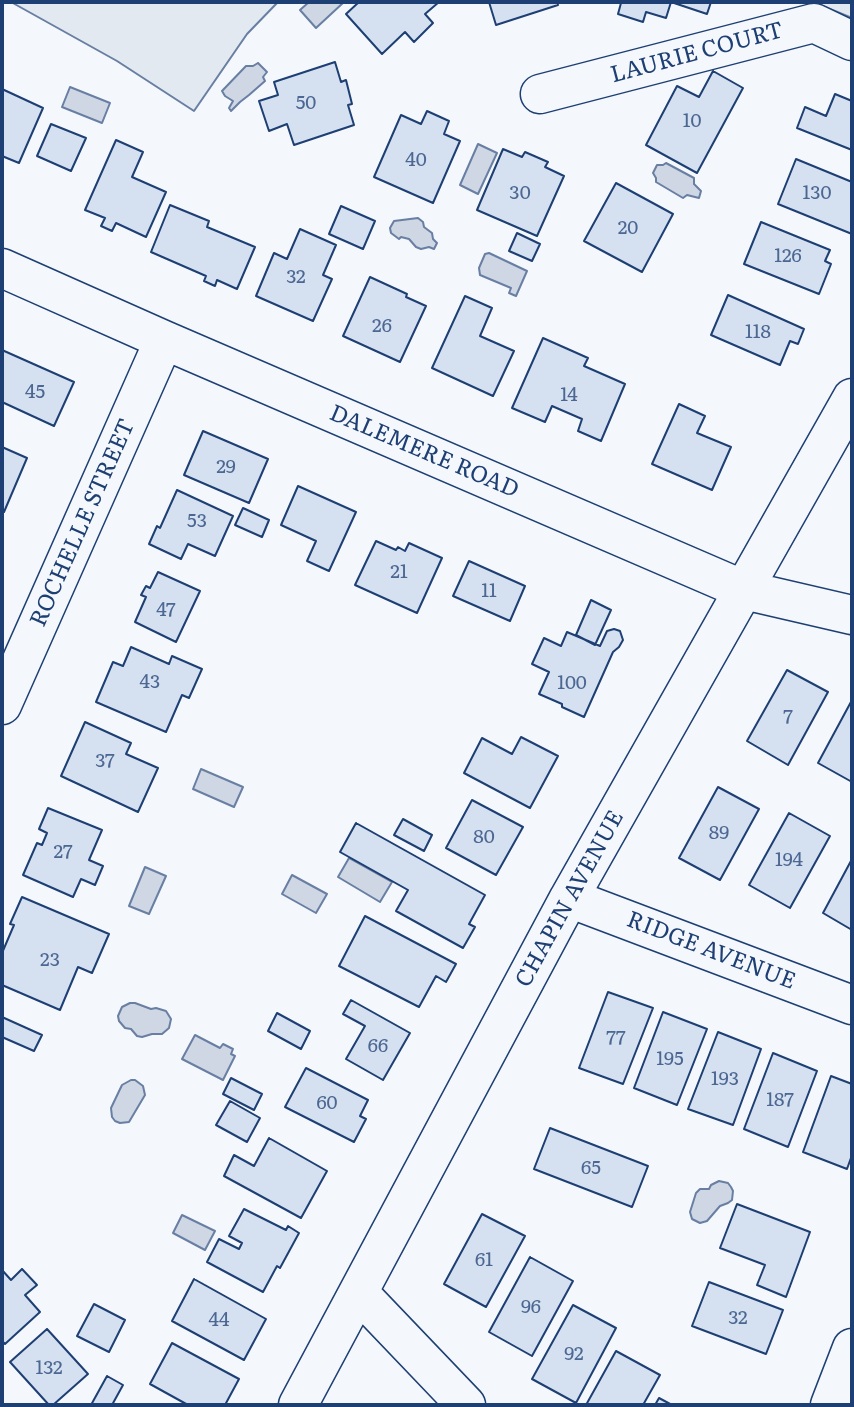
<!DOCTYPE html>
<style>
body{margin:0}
#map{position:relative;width:854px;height:1407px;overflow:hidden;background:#f4f7fb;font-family:Literata,serif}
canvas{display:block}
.frame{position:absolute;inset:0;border:4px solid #1d3f73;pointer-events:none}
</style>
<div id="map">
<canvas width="854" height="1407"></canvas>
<div class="frame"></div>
</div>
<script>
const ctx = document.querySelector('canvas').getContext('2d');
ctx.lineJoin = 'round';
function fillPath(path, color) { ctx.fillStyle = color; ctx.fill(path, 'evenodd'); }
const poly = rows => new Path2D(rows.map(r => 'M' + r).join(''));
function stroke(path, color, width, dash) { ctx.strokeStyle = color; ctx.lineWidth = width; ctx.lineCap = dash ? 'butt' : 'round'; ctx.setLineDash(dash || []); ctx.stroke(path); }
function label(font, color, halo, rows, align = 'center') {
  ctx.font = font + ' Literata,serif'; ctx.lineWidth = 5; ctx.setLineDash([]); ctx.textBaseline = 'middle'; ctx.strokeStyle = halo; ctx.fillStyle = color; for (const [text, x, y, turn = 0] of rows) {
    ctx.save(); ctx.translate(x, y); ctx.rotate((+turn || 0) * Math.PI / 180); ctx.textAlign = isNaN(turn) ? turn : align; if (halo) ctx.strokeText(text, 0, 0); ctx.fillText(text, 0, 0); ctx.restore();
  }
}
const green = poly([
 [11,2,278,2,247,34,194,111,117,61,11,2],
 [813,2,852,2,852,18,813,2]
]);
fillPath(green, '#e3e9f0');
stroke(green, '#687fa3', 2);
const water = poly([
 [309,2,344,2,316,28,300,10,309,2],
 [258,63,267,72,263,77,265,81,249,95,240,102,231,111,229,108,233,101,225,96,222,91,246,66,253,66,258,63],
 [70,87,110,103,102,123,62,107,70,87],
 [478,144,497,153,478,194,460,185,478,144],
 [666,163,694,178,694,184,701,191,699,198,687,195,683,198,656,182,656,178,653,173,657,165,663,165,666,163],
 [418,218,423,222,424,227,432,233,433,239,437,243,434,249,429,247,421,249,416,247,409,239,401,237,399,239,391,233,390,228,394,221,418,218],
 [489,253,527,271,516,296,509,293,511,288,480,275,479,268,485,254,489,253],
 [201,769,243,787,234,807,193,789,201,769],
 [349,858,392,882,380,902,338,877,349,858],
 [145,867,166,876,149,914,129,906,145,867],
 [292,875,327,894,316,913,282,894,292,875],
 [130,1003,135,1003,151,1009,156,1008,166,1011,171,1019,169,1028,162,1034,152,1034,142,1037,137,1036,131,1029,125,1028,119,1021,118,1016,122,1007,130,1003],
 [195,1035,220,1048,223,1044,233,1049,231,1054,235,1056,223,1080,182,1059,195,1035],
 [131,1080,135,1080,143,1086,145,1095,129,1122,120,1123,115,1121,112,1117,111,1108,122,1085,131,1080],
 [719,1181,728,1183,731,1187,733,1191,732,1200,728,1203,720,1206,707,1221,700,1223,692,1219,690,1212,696,1193,700,1189,709,1189,711,1185,719,1181],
 [182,1215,215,1231,205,1250,173,1233,182,1215]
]);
fillPath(water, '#cfd7e4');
stroke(water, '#687fa3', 2);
const building = poly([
 [359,2,439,2,425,14,433,23,414,42,405,32,382,54,346,14,359,2],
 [489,2,557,2,558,5,496,25,489,2],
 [616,2,671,2,666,18,646,12,643,22,618,14,621,3,616,2],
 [671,2,711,2,707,14,671,2],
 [335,62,341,82,346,80,352,104,348,105,354,125,294,145,287,124,269,131,259,101,278,95,274,82,335,62],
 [713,71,743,88,697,173,646,145,677,86,699,97,713,71],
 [2,89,43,108,19,163,2,156,2,89],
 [835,94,852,101,852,150,797,128,805,107,826,116,835,94],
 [427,111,449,121,444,134,460,141,433,203,374,177,401,115,421,124,427,111],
 [51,124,86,138,71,171,37,156,51,124],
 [116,140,143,152,132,177,166,192,146,237,116,223,112,231,101,226,105,218,85,210,116,140],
 [503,149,522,157,525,152,548,162,545,167,564,176,537,236,477,210,503,149],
 [796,159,852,182,852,234,778,204,796,159],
 [616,183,673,214,642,272,584,241,616,183],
 [170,205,209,221,207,227,255,247,237,289,217,280,215,286,204,281,206,276,151,252,170,205],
 [341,206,375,221,363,249,329,234,341,206],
 [761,222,830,250,825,261,831,264,819,294,744,264,761,222],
 [300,229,336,245,323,275,332,279,313,321,256,296,274,253,287,259,300,229],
 [517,233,540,244,532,261,509,251,517,233],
 [370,277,407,294,406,297,426,306,400,362,343,336,370,277],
 [728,295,804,329,798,344,790,341,780,365,711,335,728,295],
 [465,296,492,308,480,336,514,351,493,396,432,368,465,296],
 [543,338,588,358,584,366,625,384,601,441,578,431,582,419,552,406,545,422,512,408,543,338],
 [2,350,74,382,54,426,2,402,2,350],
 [679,404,705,416,697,433,731,447,712,490,652,464,679,404],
 [203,431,268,459,249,503,184,475,203,431],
 [2,447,27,458,4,512,2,511,2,447],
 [298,486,356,512,329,571,307,561,316,541,281,525,298,486],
 [177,490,233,516,215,556,188,544,181,559,149,544,157,526,160,528,177,490],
 [243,508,269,520,262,537,235,525,243,508],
 [376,541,396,550,398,547,405,551,409,543,442,558,417,613,355,585,376,541],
 [469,561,525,586,510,621,453,596,469,561],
 [158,572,200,591,176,642,135,622,146,597,141,595,146,586,150,588,158,572],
 [591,600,611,610,595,645,576,635,591,600],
 [614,629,620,631,623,640,619,647,613,652,584,717,562,707,562,704,539,694,549,672,532,664,544,638,561,646,567,632,600,646,607,631,614,629],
 [131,647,169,664,172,656,202,669,189,698,182,695,166,732,96,702,113,662,123,666,131,647],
 [787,670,828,692,788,765,747,741,787,670],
 [852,700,852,782,818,763,852,700],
 [85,722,131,743,126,754,158,768,138,812,61,776,85,722],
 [521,737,558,756,530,808,464,773,482,738,512,754,521,737],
 [718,787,759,809,720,880,679,858,718,787],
 [472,800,523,827,496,875,446,848,472,800],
 [48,808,102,830,89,860,103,866,95,885,81,879,73,897,23,875,37,843,42,845,47,833,39,829,48,808],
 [789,813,830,836,790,908,749,885,789,813],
 [403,819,432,835,424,851,394,835,403,819],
 [356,823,485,895,469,924,475,927,463,948,396,911,408,890,340,852,356,823],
 [852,859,852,930,823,913,852,859],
 [22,897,109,934,92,973,78,967,60,1010,2,985,2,953,14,925,10,924,22,897],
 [365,916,456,964,446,982,436,976,419,1007,339,966,365,916],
 [608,992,653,1008,623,1084,579,1068,608,992],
 [351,1000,410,1033,383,1080,346,1059,365,1026,343,1014,351,1000],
 [663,1012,707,1029,677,1105,634,1088,663,1012],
 [277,1013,310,1031,301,1049,268,1031,277,1013],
 [2,1017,42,1035,34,1051,2,1037,2,1017],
 [718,1032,761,1049,733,1125,688,1109,718,1032],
 [773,1053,817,1071,788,1147,744,1129,773,1053],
 [306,1068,368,1100,360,1116,366,1119,354,1142,285,1107,306,1068],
 [831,1076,852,1084,852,1155,847,1169,803,1152,831,1076],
 [231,1078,262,1094,254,1110,223,1094,231,1078],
 [230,1101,260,1118,247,1142,216,1125,230,1101],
 [550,1128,648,1166,632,1207,534,1169,550,1128],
 [269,1138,327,1171,301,1218,224,1176,234,1155,254,1166,269,1138],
 [737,1204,810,1232,786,1297,757,1285,765,1265,720,1248,737,1204],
 [244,1209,286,1230,288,1226,299,1233,280,1268,277,1266,263,1292,207,1262,219,1239,239,1249,242,1243,229,1236,244,1209],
 [482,1214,525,1236,486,1307,444,1284,482,1214],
 [530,1257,573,1281,532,1356,489,1332,530,1257],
 [22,1269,37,1285,25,1295,40,1312,5,1344,2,1341,2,1270,11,1280,22,1269],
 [194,1279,266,1319,244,1360,172,1321,194,1279],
 [709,1282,783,1310,766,1354,692,1326,709,1282],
 [94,1304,125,1320,109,1352,77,1336,94,1304],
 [573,1305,616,1328,576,1403,532,1379,573,1305],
 [47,1329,88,1374,53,1405,49,1405,10,1362,47,1329],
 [172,1343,239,1379,225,1405,188,1405,150,1384,172,1343],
 [616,1351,660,1375,643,1405,586,1405,616,1351],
 [107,1376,123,1385,112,1405,91,1405,107,1376],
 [659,1398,672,1405,655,1405,659,1398]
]);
fillPath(building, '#d5e0f0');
stroke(building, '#1d3f73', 2);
const minor = poly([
 [540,94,814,23,852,41],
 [2,268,164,340,744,590,852,615],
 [2,705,164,340],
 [569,898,852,1005],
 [359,1293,466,1405],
 [298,1405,569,898,852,398],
 [830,1405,852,1348]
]);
stroke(minor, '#1d3f73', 41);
stroke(minor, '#f4f7fb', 38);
label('19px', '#4b6792', null, [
 ["50",306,103],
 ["10",692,121],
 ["40",416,160],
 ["30",520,193],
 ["130",817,193],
 ["20",628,228],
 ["126",788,256],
 ["32",296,277],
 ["26",382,326],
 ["118",758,332],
 ["45",35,392],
 ["14",569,395],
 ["29",226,467],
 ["53",197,521],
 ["21",399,572],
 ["11",489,591],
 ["47",166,610],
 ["43",150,682],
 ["100",572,683],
 ["7",788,717],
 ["37",105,761],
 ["89",719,833],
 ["80",484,837],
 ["27",63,852],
 ["194",789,860],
 ["23",50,960],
 ["77",616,1038],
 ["66",378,1046],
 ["195",670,1059],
 ["193",725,1079],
 ["187",780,1100],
 ["60",327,1103],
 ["65",591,1168],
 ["61",484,1260],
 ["96",531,1307],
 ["32",738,1318],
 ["44",219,1320],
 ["92",574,1354],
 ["132",49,1368]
]);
label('23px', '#1d3f73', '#f4f7fb', [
 ["LAURIE COURT",697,53,-15],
 ["DALEMERE ROAD",424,452,23],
 ["ROCHELLE STREET",83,523,-66],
 ["CHAPIN AVENUE",570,899,-61],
 ["RIDGE AVENUE",711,951,21]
]);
</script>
